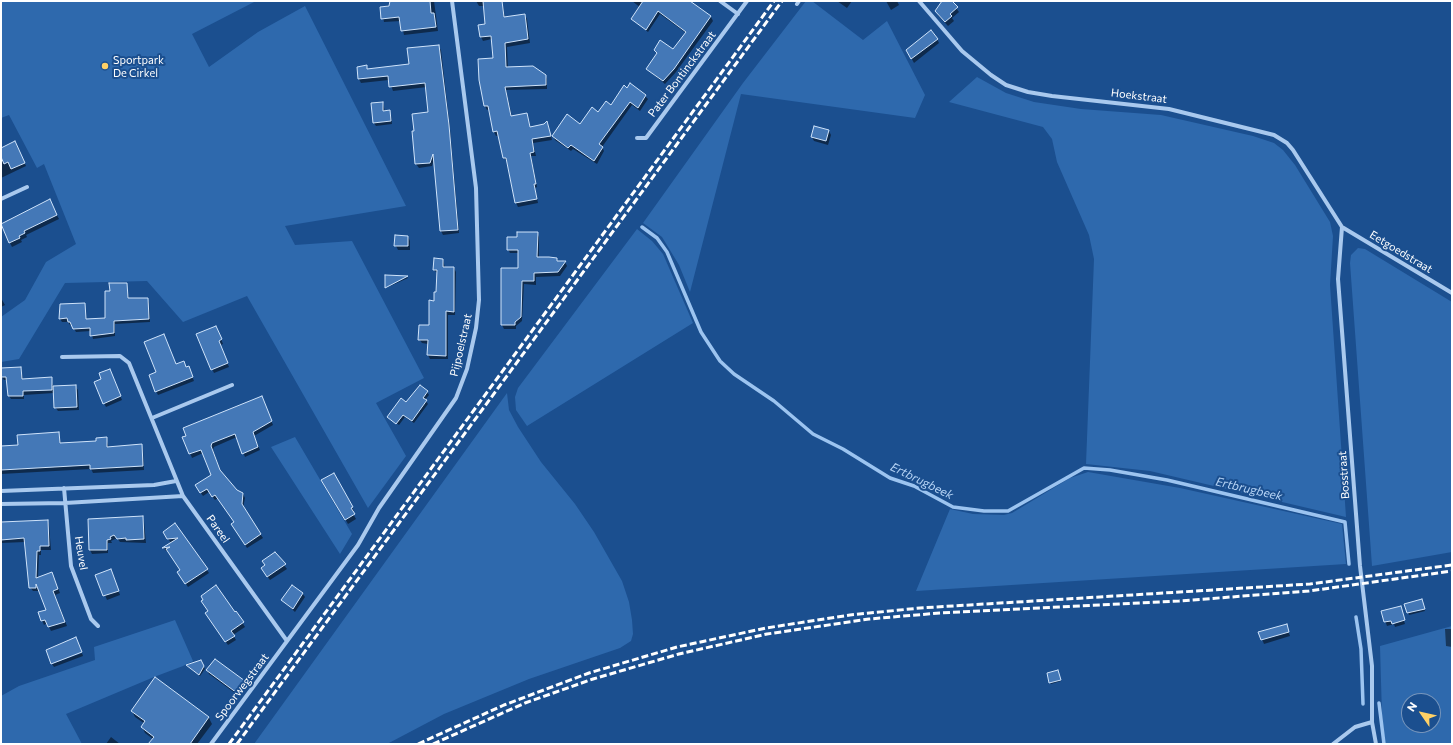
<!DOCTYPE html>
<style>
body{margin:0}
#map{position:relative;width:1453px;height:745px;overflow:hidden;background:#1b4f8f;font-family:Commissioner,sans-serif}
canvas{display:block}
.frame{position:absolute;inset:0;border:2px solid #fff;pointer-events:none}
.north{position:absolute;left:1401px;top:693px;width:40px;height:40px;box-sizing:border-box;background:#1b4f8f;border:1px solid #7695bc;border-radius:50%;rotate:304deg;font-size:11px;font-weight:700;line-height:16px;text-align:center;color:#fff}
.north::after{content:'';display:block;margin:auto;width:14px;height:18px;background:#ffd166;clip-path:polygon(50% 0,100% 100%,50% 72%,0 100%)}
</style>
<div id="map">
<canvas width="1453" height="745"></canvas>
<div class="frame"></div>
<div class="north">N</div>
</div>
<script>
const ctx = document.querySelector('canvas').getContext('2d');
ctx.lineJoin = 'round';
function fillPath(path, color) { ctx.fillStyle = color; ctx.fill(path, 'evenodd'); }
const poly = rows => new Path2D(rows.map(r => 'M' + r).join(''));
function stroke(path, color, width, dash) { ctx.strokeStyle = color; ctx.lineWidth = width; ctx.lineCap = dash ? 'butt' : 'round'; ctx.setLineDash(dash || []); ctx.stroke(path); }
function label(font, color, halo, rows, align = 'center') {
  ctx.font = font + ' Commissioner,sans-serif'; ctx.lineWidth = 4; ctx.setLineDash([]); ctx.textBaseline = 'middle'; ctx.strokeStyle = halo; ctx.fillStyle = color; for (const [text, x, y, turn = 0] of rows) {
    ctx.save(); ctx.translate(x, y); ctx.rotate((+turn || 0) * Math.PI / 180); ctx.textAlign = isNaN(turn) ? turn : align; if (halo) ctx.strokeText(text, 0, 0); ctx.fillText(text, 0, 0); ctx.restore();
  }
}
fillPath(poly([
 [1,1,256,1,192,34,209,67,258,32,305,6,406,206,285,226,295,245,352,241,424,378,376,403,406,456,368,508,247,296,183,322,147,281,65,283,19,359,1,362,1,317,25,300,46,262,76,244,44,164,37,168,9,115,1,118],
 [806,1,812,1,863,40,887,21,925,95,915,118,741,94,690,292,679,265,662,237,643,223,743,83],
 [977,77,1006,93,1034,102,1081,109,1161,115,1253,136,1274,143,1283,150,1295,165,1330,222,1333,236,1330,285,1346,517,1150,471,1086,464,1094,259,1089,235,1057,162,1052,139,1043,127,949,102],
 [637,229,652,241,663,254,693,323,527,426,516,410,515,397,518,388],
 [1358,248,1365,249,1452,302,1452,552,1372,566,1350,263,1351,255],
 [507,393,509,410,518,427,541,462,575,504,594,532,622,581,629,602,632,620,633,634,631,641,620,648,529,679,444,714,387,744,254,744],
 [295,437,352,534,340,554,271,447],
 [1088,472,1180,488,1342,524,1346,564,916,591,950,509,973,514,1004,515,1012,513,1070,478],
 [175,620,193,661,183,666,154,677,66,714,82,744,1,744,1,696,19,686,95,660,94,647],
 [1452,626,1452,744,1385,744,1382,716,1380,646],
 [1409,701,1433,701,1433,725,1409,725]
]), '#2e69ad');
fillPath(poly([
 [391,1,434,1,438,31,404,35,401,21,384,22,381,7,391,5],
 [476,1,502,1,505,18,525,15,527,19,530,43,507,47,508,68,545,75,547,79,547,89,506,90,512,117,526,114,531,128,545,125,547,122,548,125,552,140,533,143,536,156,531,156,537,187,535,188,538,203,518,207,516,203,507,161,504,158,499,135,496,136,494,132,490,109,487,110,485,106,480,80,494,59,492,39,483,41,481,37,487,25,484,6,479,6],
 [632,1,689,1,711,17,713,21,676,72,665,84,647,69,657,54,655,50,673,51,686,33,660,14,648,32,633,19,641,8],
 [837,1,852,1,847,8],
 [886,1,897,1,899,5,891,10],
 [943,1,951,1,959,12,952,18,954,21,948,26,938,15],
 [937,39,939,43,914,63,907,50],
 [438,46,441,50,450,129,459,233,443,235,441,231,434,159,432,166,419,168,416,164,415,132,429,113,427,87,393,91,389,80,361,83,359,79,358,68,366,66,368,70,410,65],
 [645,96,648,99,640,111,632,105,602,147,604,151,597,164,573,149,571,151,555,140,553,136,581,125,611,106],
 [383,103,385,112,389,111,391,115,392,124,376,126,374,123],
 [829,131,831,135,828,145,814,141,812,137],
 [16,146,26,166,1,178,1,149],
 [49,200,59,219,26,235,27,237,21,240,22,242,12,247,1,225],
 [537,233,539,237,539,258,557,259,558,262,565,262,567,266,560,276,536,277,536,285,524,284,522,321,516,326,516,329,504,329,502,325,518,269,519,253,510,253,508,249,518,238],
 [408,237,410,241,410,250,398,250,396,246],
 [443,260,445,268,454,268,456,272,455,315,448,315,448,359,430,359,428,355,428,344,422,343,419,339,430,326,437,293,438,274,434,270],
 [407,277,408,278,386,288],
 [126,284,129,299,147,299,149,302,150,322,115,324,115,336,93,339,91,331,76,332,72,325,70,325,68,322,62,322,60,319,61,305,85,304,85,324,87,324,86,307,87,320,106,318,111,292],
 [1,298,5,305,1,307],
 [218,331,223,344,220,345,229,367,214,373,212,369],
 [176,365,190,371,194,381,158,395,156,391,157,373],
 [21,368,23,380,51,378,53,387,75,386,78,390,79,410,58,411,55,407,54,393,24,395,24,399,11,399,9,396,8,380,4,380,2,377],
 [111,374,122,400,106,407,104,403,102,379],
 [427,392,429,395,425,400,428,404,414,423,405,417,399,425,390,418,390,419,388,417,407,403],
 [263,401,273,425,254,436,260,450,245,457,237,437,214,447,213,450,221,472,236,491,243,494,245,498,243,508,263,538,247,548,234,528,235,523,218,498,215,500,209,492,203,496,198,489,212,476,203,453,192,458,184,437],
 [58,433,61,444,97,442,106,438,109,448,141,445,143,449,144,470,93,473,91,469,1,474,1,447,19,446],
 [333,474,354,511,352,512,356,519,348,524,323,480],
 [142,517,144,521,146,543,120,542,117,538,111,541,112,543,108,543,108,553,92,554,90,550,89,520],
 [47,521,49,525,51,550,41,550,41,555,39,555,38,578,52,573,60,593,55,595,67,626,51,631,47,623,44,625,39,613,47,610,38,586,38,591,33,591,30,587,25,542,1,543,1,523],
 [175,524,209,573,188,587,181,576,181,570,169,551,166,551,164,548,171,543,164,532],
 [275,553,287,569,270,580,264,572],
 [113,574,120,595,107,600,97,576],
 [302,593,305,597,295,612,282,600],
 [1422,601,1425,611,1409,615,1406,605],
 [1401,610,1405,624,1395,627,1394,624,1387,626,1382,612],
 [209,612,236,612,245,627,233,635,236,640,228,645,209,617],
 [1286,625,1290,636,1264,644,1259,632],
 [1445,629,1452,629,1452,647,1446,646],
 [82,653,83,656,54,667,52,664],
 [200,661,205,669,200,676,187,666],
 [207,670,244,682,246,686,239,696,209,674],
 [1058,673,1061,681,1051,684,1050,682],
 [155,679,209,718,212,724,197,744,150,744,153,739,145,733,142,727,145,724,135,717,132,711],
 [111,737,120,744,106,744]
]), '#0007');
stroke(poly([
 [642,227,657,238,667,252,701,332,720,361,734,374,774,401,813,434,843,449,890,478,914,486,953,507,984,511,1008,511,1084,468,1110,470,1167,480,1345,522,1349,564],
 [1356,617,1361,649,1363,704],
 [1379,703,1384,744]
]), '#9cc4f0', 3.5);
const building = poly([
 [390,1,430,1,431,13,434,13,436,27,401,31,399,17,381,19,380,7,389,6,390,1],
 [483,1,502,1,504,17,525,14,528,39,505,43,506,67,533,66,546,75,546,85,505,87,511,116,527,113,530,127,544,124,547,121,551,136,532,139,534,152,530,153,536,184,534,184,537,199,515,203,506,158,503,158,497,131,493,132,488,106,484,106,479,80,478,59,493,58,491,36,480,37,478,25,485,24,483,1],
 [643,1,690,1,711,16,674,69,663,81,646,69,657,53,654,50,660,40,673,49,686,32,658,11,646,30,631,19,643,1],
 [942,1,952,1,958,7,950,14,952,16,945,22,935,11,942,1],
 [931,30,938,39,911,59,906,50,931,30],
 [439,45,449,125,458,230,440,231,433,154,430,163,415,164,412,131,414,131,412,114,428,112,425,83,389,87,388,76,358,79,357,67,367,65,367,69,409,64,407,48,439,45],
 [630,83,646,95,638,108,630,102,599,144,603,147,594,161,571,145,568,148,552,136,567,114,580,124,592,107,598,112,606,101,611,105,624,85,627,88,630,83],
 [383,102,383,111,390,110,391,121,373,123,371,103,383,102],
 [814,126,829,130,826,141,811,137,814,126],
 [15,141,25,163,11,169,8,162,4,164,1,157,1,148,15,141],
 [50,199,57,215,24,231,25,233,19,236,20,238,9,243,1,224,50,199],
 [517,232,538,232,537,257,549,257,557,258,557,261,566,261,558,272,534,273,534,281,522,281,521,317,515,322,515,325,501,325,501,268,518,268,518,250,507,250,507,237,517,237,517,232],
 [395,235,408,236,408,246,394,246,395,235],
 [434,258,443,259,443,267,454,267,454,312,446,311,446,356,427,355,428,340,418,340,419,325,429,325,429,300,434,301,434,292,436,292,437,270,433,270,434,258],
 [385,275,408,276,385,288,385,275],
 [109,283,127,283,128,298,148,298,149,319,114,321,114,333,90,336,90,328,73,329,70,322,68,322,67,318,59,319,60,304,85,303,86,319,105,318,105,291,110,291,109,283],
 [216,326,222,339,219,341,228,363,211,370,196,334,216,326],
 [164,334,176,364,184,361,186,367,189,366,193,377,155,392,149,375,156,372,144,342,164,334],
 [21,367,22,379,52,377,52,390,23,391,23,396,8,396,6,377,1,377,1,368,21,367],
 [110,369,121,396,103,404,94,382,101,379,99,373,110,369],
 [76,385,77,407,54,408,53,386,76,385],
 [420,385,428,391,423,398,427,400,412,421,403,415,396,424,387,417,401,398,406,402,420,385],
 [262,396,272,421,253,432,258,447,242,454,235,434,212,443,211,446,220,470,237,490,243,493,242,504,261,534,245,545,231,524,234,522,215,495,212,497,207,489,200,493,195,485,211,475,201,450,189,454,182,437,186,436,183,428,262,396],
 [59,432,60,443,96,441,96,438,107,437,107,447,142,444,143,466,90,469,90,465,1,470,1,446,18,445,17,435,59,432],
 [334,473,353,507,351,508,355,514,345,520,321,480,334,473],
 [143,516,144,539,126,540,126,538,117,539,114,535,110,537,111,539,107,540,107,550,89,550,88,519,143,516],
 [48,520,49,546,40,546,40,551,37,551,36,578,52,572,58,589,53,591,65,622,48,627,45,620,41,621,38,612,46,610,36,584,36,588,29,588,24,538,1,540,1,522,48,520],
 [175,523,208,569,185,584,177,572,180,570,166,549,170,547,162,548,178,538,167,539,163,532,175,523],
 [275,552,286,564,267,577,261,568,265,565,262,561,275,552],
 [111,569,119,591,103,596,95,575,111,569],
 [216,585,235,612,236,611,244,622,231,631,235,636,225,642,205,613,208,611,201,601,203,600,201,596,216,585],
 [292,585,303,593,293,609,281,600,292,585],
 [1422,599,1425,609,1407,613,1404,604,1422,599],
 [1401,606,1405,620,1392,624,1391,621,1384,622,1381,611,1401,606],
 [1287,624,1289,632,1261,640,1258,632,1287,624],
 [76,637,82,652,51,664,46,650,76,637],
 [215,659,245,681,237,693,206,670,215,659],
 [201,660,204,666,199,675,186,665,201,660],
 [1058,670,1061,680,1049,683,1047,673,1058,670],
 [155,677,209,717,190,744,148,744,154,737,141,727,145,721,131,711,155,677]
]);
fillPath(building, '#4478b7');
stroke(building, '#cfe3fa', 1);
stroke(poly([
 [720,1,738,14],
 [919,1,962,51,991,75,1006,85,1028,92,1052,96,1169,109,1274,135,1287,143,1293,150,1342,227,1452,293],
 [797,4,799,1],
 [637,138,646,138,747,1],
 [1,199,27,187],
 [1342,227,1338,279,1360,566,1372,666,1372,722,1376,744],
 [62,357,120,356,129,363,183,496,287,641],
 [152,418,232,385],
 [64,488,71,566,91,619,98,626],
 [1,491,154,485,176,481],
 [1,504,65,503,183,496],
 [211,744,358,545,379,508,456,398,467,369,476,328,479,300,476,188,452,1],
 [1333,744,1355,727,1372,722]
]), '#a9c9ee', 4);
stroke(poly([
 [229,744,774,1],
 [237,744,782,1],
 [418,744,504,705,589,673,677,647,766,628,850,615,920,608,1310,584,1452,565],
 [433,744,525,703,593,679,679,654,767,634,869,619,940,613,1179,601,1309,591,1452,571]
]), '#fff', 3, [7, 3]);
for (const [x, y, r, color] of [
 [105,66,4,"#ffd166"]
]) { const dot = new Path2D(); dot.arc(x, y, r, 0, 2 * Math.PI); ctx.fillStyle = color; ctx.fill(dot); stroke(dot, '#1b4f8f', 1.5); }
label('11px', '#fff', '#1b4f8f', [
 ["Sportpark",113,60],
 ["De Cirkel",113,73]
], 'left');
label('11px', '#fff', '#1b4f8f', [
 ["Pater Bontinckstraat",682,74,-53],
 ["Hoekstraat",1139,96,7],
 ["Eetgoedstraat",1401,252,31],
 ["Pijpoelstraat",461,345,-77],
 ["Bosstraat",1344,475,-94],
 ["Pareel",218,529,55],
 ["Heuvel",81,553,81],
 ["Spoorwegstraat",242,687,-53]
]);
label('italic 12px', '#b5d3f5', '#1b4f8f', [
 ["Ertbrugbeek",922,481,26],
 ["Ertbrugbeek",1249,489,13]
]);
</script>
